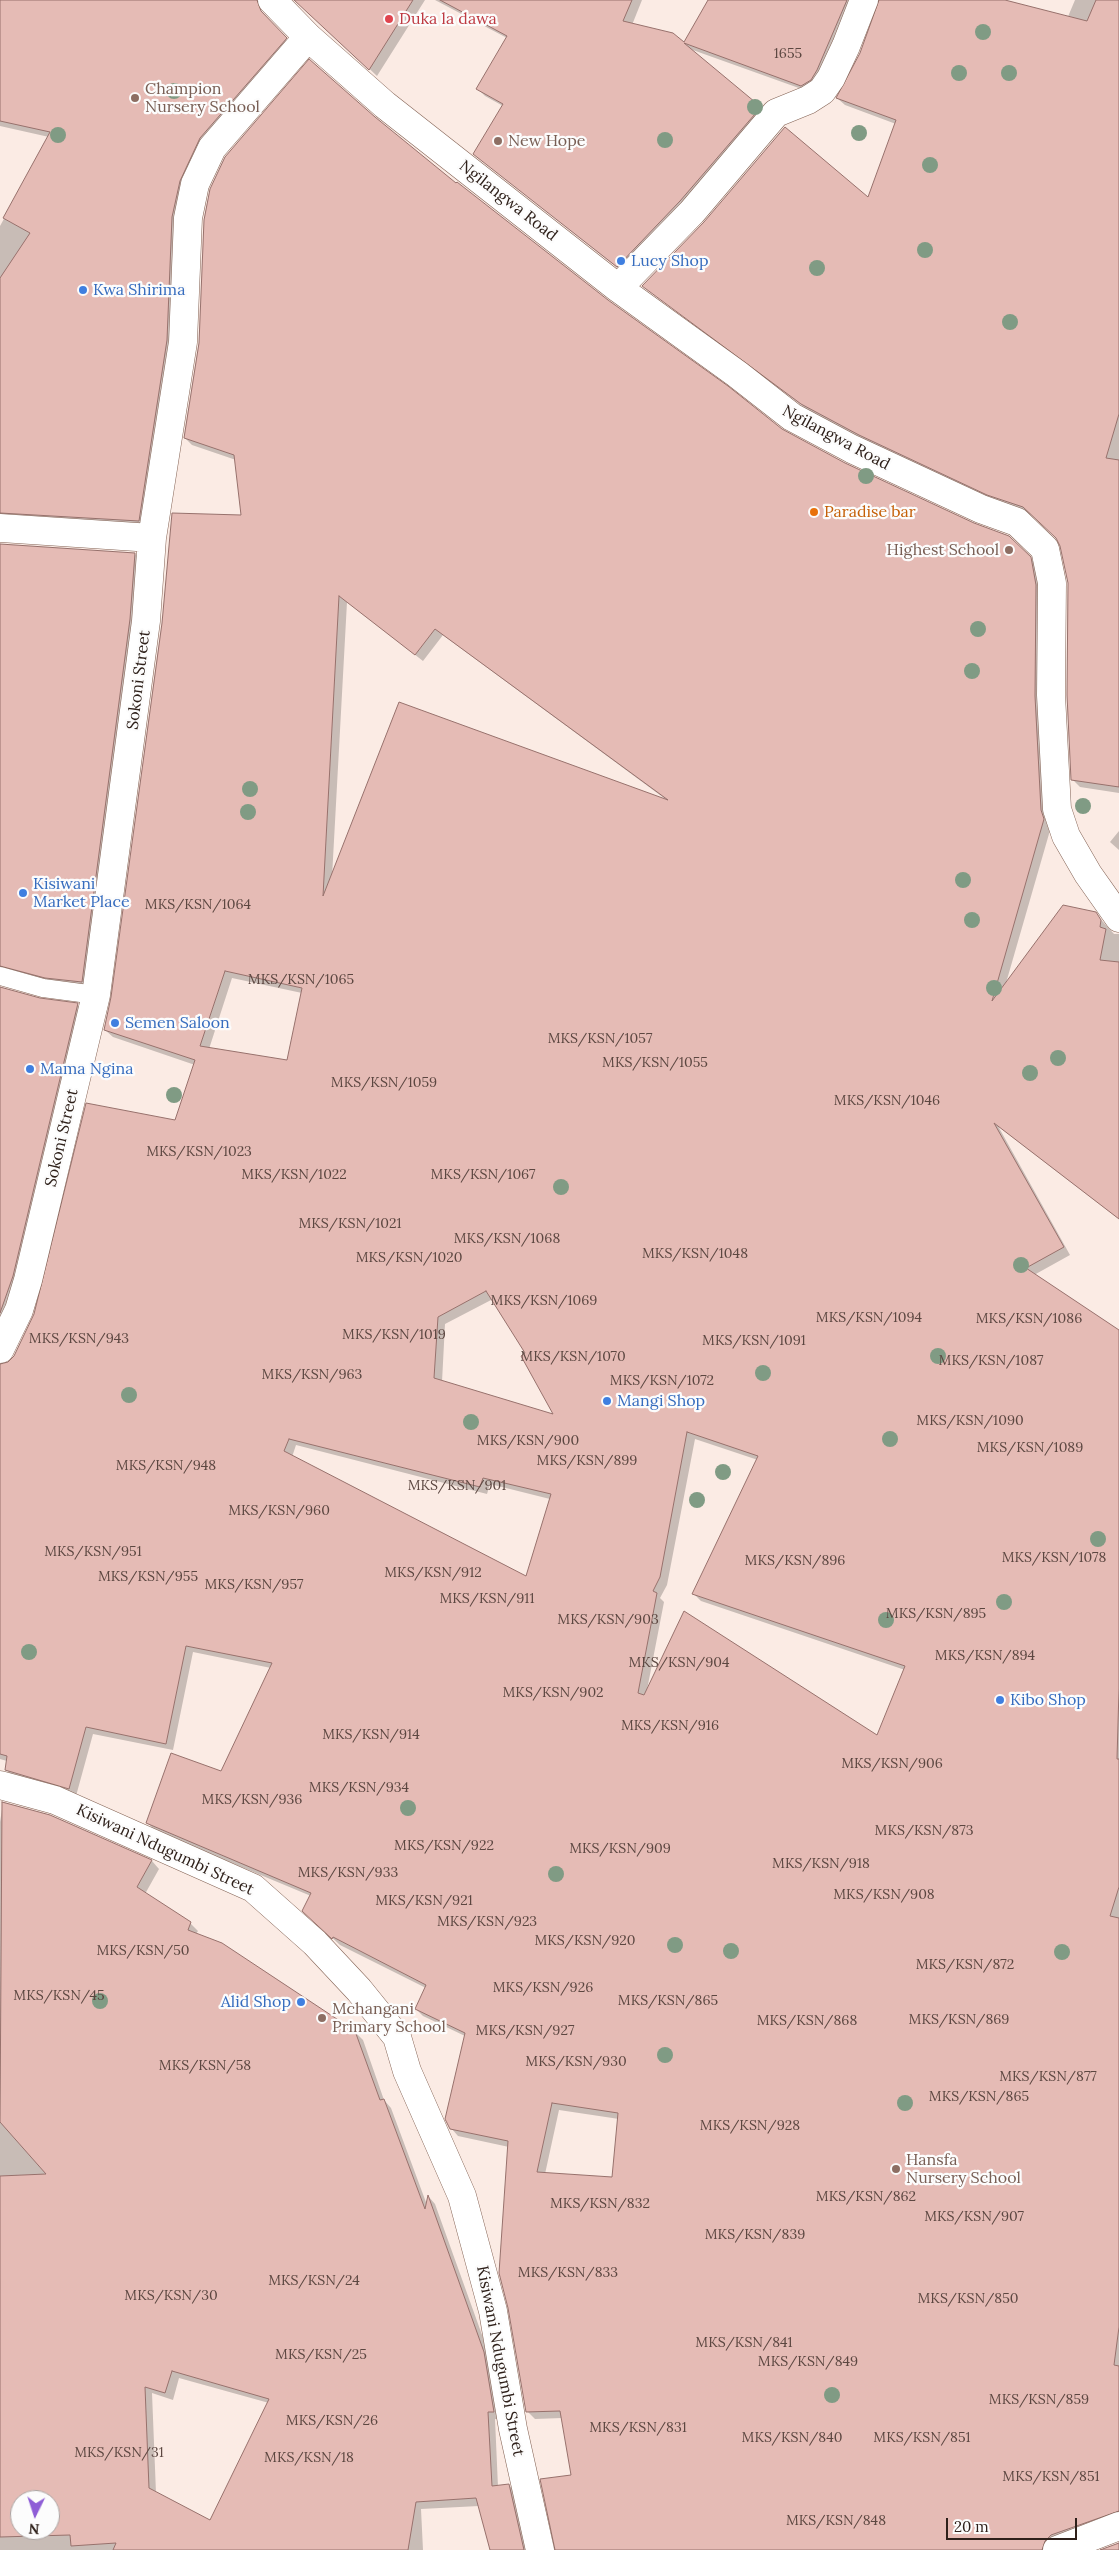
<!DOCTYPE html>
<style>
body{margin:0}
#map{position:relative;width:1119px;height:2550px;overflow:hidden;background:#fbebe4;font-family:Lora,serif}
canvas{display:block}
.north{position:absolute;left:10px;top:2490px;width:50px;height:50px;box-sizing:border-box;background:#fcfcfc;border:1px solid #aaa4a2;border-radius:50%;rotate:184deg;font-size:14px;font-weight:700;line-height:20px;text-align:center;color:#2e201a}
.north::after{content:'';display:block;margin:auto;width:18px;height:22px;background:#8e5dd6;clip-path:polygon(50% 0,100% 100%,50% 72%,0 100%)}
.scale{position:absolute;left:946px;top:2518px;width:131px;height:22px;box-sizing:border-box;border:2px solid #2e201a;border-top:0;padding-left:6px;font-size:15px;line-height:18px;white-space:nowrap;color:#2e201a;-webkit-text-stroke:4px #fcfcfc;paint-order:stroke}
</style>
<div id="map">
<canvas width="1119" height="2550"></canvas>
<div class="north">N</div>
<div class="scale">20 m</div>
</div>
<script>
const ctx = document.querySelector('canvas').getContext('2d');
ctx.lineJoin = 'round';
function fillPath(path, color) { ctx.fillStyle = color; ctx.fill(path, 'evenodd'); }
const poly = rows => new Path2D(rows.map(r => 'M' + r).join(''));
function stroke(path, color, width, dash) { ctx.strokeStyle = color; ctx.lineWidth = width; ctx.lineCap = dash ? 'butt' : 'round'; ctx.setLineDash(dash || []); ctx.stroke(path); }
function label(font, color, halo, rows, align = 'center') {
  ctx.font = font + ' Lora,serif'; ctx.lineWidth = 4.5; ctx.setLineDash([]); ctx.textBaseline = 'middle'; ctx.strokeStyle = halo; ctx.fillStyle = color; for (const [text, x, y, turn = 0] of rows) {
    ctx.save(); ctx.translate(x, y); ctx.rotate((+turn || 0) * Math.PI / 180); ctx.textAlign = isNaN(turn) ? turn : align; if (halo) ctx.strokeText(text, 0, 0); ctx.fillText(text, 0, 0); ctx.restore();
  }
}
fillPath(poly([
 [0,0,243,0,293,46,207,146,146,528,0,522,0,226,49,137,0,126],
 [297,0,425,0,377,76],
 [435,0,642,0,632,25,684,44,710,0,859,0,810,92,690,49,767,115,625,274,475,154,503,106,485,96,477,88,507,38],
 [880,0,1004,0,1067,19,1075,0,1119,0,1119,793,1080,787,1072,779,1069,583,1061,545,1057,538,1032,515,996,502,868,442,809,411,644,286,868,199,896,124,845,105,837,98,861,53],
 [374,118,457,185,608,301,782,430,845,464,974,524,1008,537,1038,566,1051,827,1006,983,1095,913,1114,934,1119,934,1119,1219,998,1126,1070,1255,1034,1275,1119,1331,1119,2519,1051,2550,555,2550,572,2476,562,2418,535,2419,527,2411,509,2147,458,2136,451,2128,465,2036,423,2016,416,2009,426,1988,340,1945,311,1918,311,1896,155,1831,148,1823,222,1773,271,1668,193,1652,173,1750,93,1734,76,1796,14,1777,6,1770,7,1761,0,1759,0,1366,10,1363,176,1121,195,1065,113,1037,105,1030,243,517,236,460,192,445,185,438],
 [347,602,423,661,443,635,668,801,332,877],
 [232,978,302,993,288,1062,209,1049],
 [493,1299,526,1354,556,1416,442,1382,445,1324],
 [695,1439,758,1460,694,1594,701,1601,905,1670,878,1736,647,1690,664,1602,660,1598,667,1585],
 [296,1445,487,1494,490,1484,550,1499,527,1578,292,1457],
 [559,2110,619,2119,613,2178,545,2174],
 [0,545,135,554,142,561,89,989,0,976],
 [1119,831,1119,850,1110,842],
 [0,988,40,999,77,1005,85,1012,0,1336],
 [3,1803,49,1816,152,1861,159,1869,145,1894,190,1923,198,1931,196,1934,355,2032,363,2040,384,2100,391,2108,427,2205,429,2197,435,2204,491,2360,501,2419,495,2419,498,2487,509,2485,516,2493,529,2550,490,2550,479,2506,421,2509,423,2550,0,2550,0,1822],
 [179,2378,269,2403,211,2522,156,2493,152,2393,173,2400],
 [20,2500,50,2500,50,2530,20,2530]
]), '#0003');
const building = poly([
 [0,0,257,0,261,11,287,38,200,138,180,181,172,217,167,340,139,521,0,513,0,278,30,233,3,218,50,132,0,121,0,0],
 [294,0,413,0,369,70,294,0],
 [440,0,632,0,623,21,673,33,684,42,708,0,847,0,817,70,811,80,801,86,684,43,761,107,680,201,617,267,473,154,503,104,476,89,507,36,440,0],
 [879,0,1005,0,1087,21,1096,0,1119,0,1119,414,1106,458,1119,460,1119,787,1071,780,1067,695,1068,583,1060,546,1056,538,1023,507,987,495,859,435,801,404,642,286,704,222,785,127,868,197,896,120,836,98,860,53,879,0],
 [309,59,375,117,456,183,457,182,608,300,728,386,782,429,845,463,974,523,1009,536,1031,557,1036,585,1035,696,1041,810,1044,819,992,1001,1063,905,1096,912,1101,920,1100,927,1106,929,1100,960,1119,962,1119,1219,994,1123,1064,1247,1026,1268,1119,1330,1119,1689,1117,1759,1119,1759,1119,1887,1110,1916,1119,1918,1119,2327,1114,2365,1119,2366,1119,2511,1051,2535,1045,2541,1042,2550,555,2550,540,2479,571,2475,560,2411,526,2412,508,2308,499,2273,508,2141,450,2129,445,2119,465,2033,415,2009,426,1985,333,1937,332,1939,302,1911,311,1893,146,1823,171,1753,221,1771,272,1663,186,1646,166,1744,86,1727,69,1789,5,1770,7,1756,0,1754,0,1364,8,1362,14,1356,34,1314,86,1103,175,1120,195,1060,104,1030,111,997,162,623,172,513,241,515,234,455,184,438,199,343,204,220,210,189,225,157,309,59],
 [339,596,415,655,435,629,668,800,399,702,323,896,339,596],
 [225,971,302,988,287,1060,200,1046,225,971],
 [486,1291,525,1353,521,1356,553,1414,434,1378,438,1317,486,1291],
 [687,1432,758,1456,692,1594,905,1666,877,1735,684,1611,644,1695,638,1693,657,1593,653,1591,660,1577,687,1432],
 [289,1439,480,1487,483,1478,551,1494,526,1576,284,1451,289,1439],
 [552,2103,618,2113,612,2177,537,2172,552,2103],
 [0,544,135,553,130,619,82,982,45,978,0,966,0,544],
 [0,987,40,998,78,1003,13,1276,0,1313,0,987],
 [2,1802,50,1815,152,1860,137,1887,191,1922,188,1930,222,1943,355,2031,380,2100,384,2099,425,2209,428,2195,484,2352,494,2412,488,2412,492,2486,509,2484,524,2550,490,2550,476,2498,416,2502,408,2550,113,2550,116,2543,71,2546,70,2535,0,2537,0,2176,46,2174,0,2122,2,1802],
 [172,2371,269,2399,210,2520,149,2488,145,2387,165,2393,172,2371],
 [20,2500,50,2500,50,2530,20,2530,20,2500],
 [1119,2543,1119,2550,1100,2550,1119,2543]
]);
fillPath(building, '#e5bbb5');
stroke(building, '#97716c', 1);
const lane = poly([
 [0,976,43,988,96,995]
]);
const street = poly([
 [272,0,308,37,385,105,618,288,737,374,792,417,852,449,981,509,1017,522,1045,549,1052,583,1051,695,1057,809,1066,836,1088,874,1119,918],
 [618,288,692,212,776,113,808,100,822,91,831,78,846,46,864,0],
 [0,528,152,538],
 [0,1349,19,1310,28,1280,96,995,146,621,152,538,183,342,188,218,195,184,212,148,308,37],
 [0,1785,55,1800,253,1888,315,1943,359,1990,397,2037,407,2071,462,2196,493,2311,513,2429,540,2550],
 [1057,2550,1119,2526]
]);
stroke(lane, '#836254', 19);
stroke(street, '#836254', 29);
stroke(lane, '#fff', 18);
stroke(street, '#fff', 28);
ctx.fillStyle = '#809b84';
for (const [x, y] of [
 [983,32],
 [959,73],
 [1009,73],
 [174,91],
 [755,107],
 [859,133],
 [58,135],
 [665,140],
 [930,165],
 [925,250],
 [817,268],
 [1010,322],
 [866,476],
 [978,629],
 [972,671],
 [250,789],
 [1083,806],
 [248,812],
 [963,880],
 [972,920],
 [994,988],
 [1058,1058],
 [1030,1073],
 [174,1095],
 [561,1187],
 [1021,1265],
 [938,1356],
 [763,1373],
 [129,1395],
 [471,1422],
 [890,1439],
 [723,1472],
 [697,1500],
 [1098,1539],
 [1004,1602],
 [886,1620],
 [29,1652],
 [408,1808],
 [556,1874],
 [675,1945],
 [731,1951],
 [1062,1952],
 [100,2001],
 [665,2055],
 [905,2103],
 [832,2395]
]) { ctx.beginPath(); ctx.arc(x, y, 8, 0, 2 * Math.PI); ctx.fill(); }
for (const [x, y, r, color] of [
 [389,19,5,"#e0444e"],
 [135,98,5,"#8d6e63"],
 [498,141,5,"#8d6e63"],
 [621,261,5,"#3f7fe0"],
 [83,290,5,"#3f7fe0"],
 [814,512,5,"#e8710a"],
 [1009,550,5,"#8d6e63"],
 [23,893,5,"#3f7fe0"],
 [115,1023,5,"#3f7fe0"],
 [30,1069,5,"#3f7fe0"],
 [607,1401,5,"#3f7fe0"],
 [1000,1700,5,"#3f7fe0"],
 [301,2002,5,"#3f7fe0"],
 [322,2018,5,"#8d6e63"],
 [896,2169,5,"#8d6e63"]
]) { const dot = new Path2D(); dot.arc(x, y, r, 0, 2 * Math.PI); ctx.fillStyle = color; ctx.fill(dot); stroke(dot, '#fcfcfc', 2); }
label('14px', '#5c4741', null, [
 ["1655",788,54],
 ["MKS/KSN/1064",198,905],
 ["MKS/KSN/1065",301,980],
 ["MKS/KSN/1057",600,1039],
 ["MKS/KSN/1055",655,1063],
 ["MKS/KSN/1059",384,1083],
 ["MKS/KSN/1046",887,1101],
 ["MKS/KSN/1023",199,1152],
 ["MKS/KSN/1022",294,1175],
 ["MKS/KSN/1067",483,1175],
 ["MKS/KSN/1021",350,1224],
 ["MKS/KSN/1068",507,1239],
 ["MKS/KSN/1048",695,1254],
 ["MKS/KSN/1020",409,1258],
 ["MKS/KSN/1069",544,1301],
 ["MKS/KSN/1094",869,1318],
 ["MKS/KSN/1086",1029,1319],
 ["MKS/KSN/1019",394,1335],
 ["MKS/KSN/943",79,1339],
 ["MKS/KSN/1091",754,1341],
 ["MKS/KSN/1070",573,1357],
 ["MKS/KSN/1087",991,1361],
 ["MKS/KSN/963",312,1375],
 ["MKS/KSN/1072",662,1381],
 ["MKS/KSN/1090",970,1421],
 ["MKS/KSN/900",528,1441],
 ["MKS/KSN/1089",1030,1448],
 ["MKS/KSN/899",587,1461],
 ["MKS/KSN/948",166,1466],
 ["MKS/KSN/901",457,1486],
 ["MKS/KSN/960",279,1511],
 ["MKS/KSN/951",93,1552],
 ["MKS/KSN/1078",1054,1558],
 ["MKS/KSN/896",795,1561],
 ["MKS/KSN/912",433,1573],
 ["MKS/KSN/955",148,1577],
 ["MKS/KSN/957",254,1585],
 ["MKS/KSN/911",487,1599],
 ["MKS/KSN/895",936,1614],
 ["MKS/KSN/903",608,1620],
 ["MKS/KSN/894",985,1656],
 ["MKS/KSN/904",679,1663],
 ["MKS/KSN/902",553,1693],
 ["MKS/KSN/916",670,1726],
 ["MKS/KSN/914",371,1735],
 ["MKS/KSN/906",892,1764],
 ["MKS/KSN/934",359,1788],
 ["MKS/KSN/936",252,1800],
 ["MKS/KSN/873",924,1831],
 ["MKS/KSN/922",444,1846],
 ["MKS/KSN/909",620,1849],
 ["MKS/KSN/918",821,1864],
 ["MKS/KSN/933",348,1873],
 ["MKS/KSN/908",884,1895],
 ["MKS/KSN/921",424,1901],
 ["MKS/KSN/923",487,1922],
 ["MKS/KSN/920",585,1941],
 ["MKS/KSN/50",143,1951],
 ["MKS/KSN/872",965,1965],
 ["MKS/KSN/926",543,1988],
 ["MKS/KSN/45",59,1996],
 ["MKS/KSN/865",668,2001],
 ["MKS/KSN/869",959,2020],
 ["MKS/KSN/868",807,2021],
 ["MKS/KSN/927",525,2031],
 ["MKS/KSN/930",576,2062],
 ["MKS/KSN/58",205,2066],
 ["MKS/KSN/877",1048,2077],
 ["MKS/KSN/865",979,2097],
 ["MKS/KSN/928",750,2126],
 ["MKS/KSN/862",866,2197],
 ["MKS/KSN/832",600,2204],
 ["MKS/KSN/907",974,2217],
 ["MKS/KSN/839",755,2235],
 ["MKS/KSN/833",568,2273],
 ["MKS/KSN/24",314,2281],
 ["MKS/KSN/30",171,2296],
 ["MKS/KSN/850",968,2299],
 ["MKS/KSN/841",744,2343],
 ["MKS/KSN/25",321,2355],
 ["MKS/KSN/849",808,2362],
 ["MKS/KSN/859",1039,2400],
 ["MKS/KSN/26",332,2421],
 ["MKS/KSN/831",638,2428],
 ["MKS/KSN/840",792,2438],
 ["MKS/KSN/851",922,2438],
 ["MKS/KSN/31",119,2453],
 ["MKS/KSN/18",309,2458],
 ["MKS/KSN/851",1051,2477],
 ["MKS/KSN/848",836,2521]
]);
label('16px', '#be3a42', '#fcfcfc', [
 ["Duka la dawa",399,19]
], 'left');
label('16px', '#785e54', '#fcfcfc', [
 ["Champion",145,89],
 ["Nursery School",145,107],
 ["New Hope",508,141],
 ["Highest School",999,550,"right"],
 ["Mchangani",332,2009],
 ["Primary School",332,2027],
 ["Hansfa",906,2160],
 ["Nursery School",906,2178]
], 'left');
label('16px', '#2e201a', '#fcfcfc', [
 ["Ngilangwa Road",508,201,38],
 ["Ngilangwa Road",836,438,28],
 ["Sokoni Street",139,680,-83],
 ["Sokoni Street",62,1138,-77],
 ["Kisiwani Ndugumbi Street",165,1850,25],
 ["Kisiwani Ndugumbi Street",500,2361,79]
]);
label('16px', '#366cbe', '#fcfcfc', [
 ["Lucy Shop",631,261],
 ["Kwa Shirima",93,290],
 ["Kisiwani",33,884],
 ["Market Place",33,902],
 ["Semen Saloon",125,1023],
 ["Mama Ngina",40,1069],
 ["Mangi Shop",617,1401],
 ["Kibo Shop",1010,1700],
 ["Alid Shop",291,2002,"right"]
], 'left');
label('16px', '#c56008', '#fcfcfc', [
 ["Paradise bar",824,512]
], 'left');
</script>
